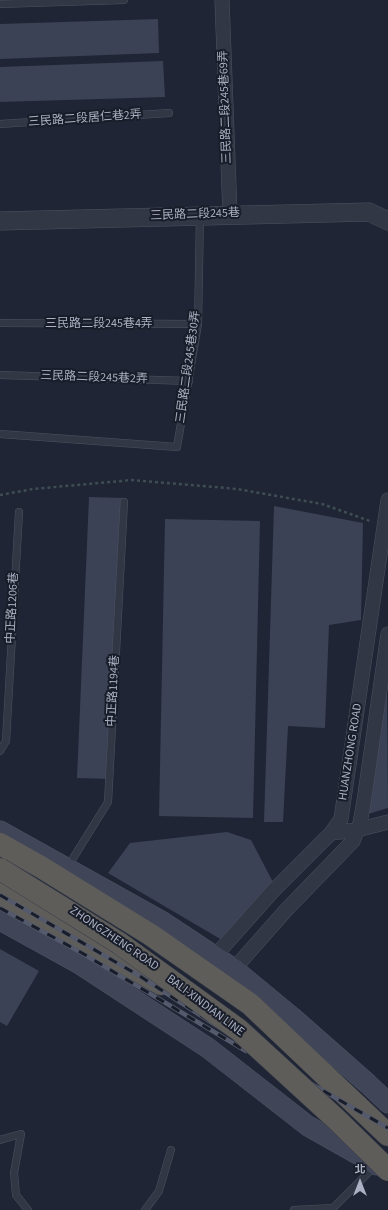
<!DOCTYPE html>
<meta charset="utf-8">
<style>
body{margin:0}
#map{position:relative;width:388px;height:1210px;overflow:hidden;background:#1f2534;font-family:"Source Sans 3","Noto Sans TC",sans-serif}
canvas{display:block}
.north{position:absolute;left:340px;top:1162px;width:40px;height:40px;-webkit-text-stroke:3px #181d29;paint-order:stroke;rotate:0deg;font-size:11px;font-weight:700;line-height:16px;text-align:center;color:#acb1c3}
.north::after{content:'';display:block;margin:auto;width:14px;height:18px;background:#acb1c3;clip-path:polygon(50% 0,100% 100%,50% 72%,0 100%)}
</style>
<div id="map">
<canvas width="388" height="1210"></canvas>
<div class="north">北</div>
</div>
<script>
const ctx = document.querySelector('canvas').getContext('2d');
ctx.lineJoin = 'round';
function fillPath(path, color) { ctx.fillStyle = color; ctx.fill(path, 'evenodd'); }
const poly = rows => new Path2D(rows.map(r => 'M' + r).join(''));
function stroke(path, color, width, dash) { ctx.strokeStyle = color; ctx.lineWidth = width; ctx.lineCap = dash ? 'butt' : 'round'; ctx.setLineDash(dash || []); ctx.stroke(path); }
function label(font, color, halo, rows, align = 'center') {
  ctx.font = font + ' "Source Sans 3","Noto Sans TC",sans-serif'; ctx.lineWidth = 4; ctx.setLineDash([]); ctx.textBaseline = 'middle'; ctx.strokeStyle = halo; ctx.fillStyle = color; for (const [text, x, y, turn = 0] of rows) {
    ctx.save(); ctx.translate(x, y); ctx.rotate((+turn || 0) * Math.PI / 180); ctx.textAlign = isNaN(turn) ? turn : align; if (halo) ctx.strokeText(text, 0, 0); ctx.fillText(text, 0, 0); ctx.restore();
  }
}
fillPath(poly([
 [158,19,159,53,0,59,0,24],
 [163,61,165,97,0,102,0,67],
 [89,497,124,498,111,779,77,778],
 [274,506,363,523,361,620,329,625,325,728,288,726,283,822,264,822],
 [165,519,260,521,253,818,159,816],
 [387,685,388,808,368,814],
 [227,832,251,840,274,884,222,940,108,873,130,843],
 [0,949,39,971,7,1026,0,1022]
]), '#3b4255');
const service = poly([
 [0,4,124,0],
 [0,124,169,113],
 [0,323,198,324],
 [0,375,189,381],
 [0,434,177,447,198,324,200,215],
 [0,751,6,741,19,512],
 [67,868,108,802,124,502],
 [0,1140,21,1134,14,1173,16,1195,28,1210],
 [145,1210,159,1191,171,1150],
 [294,1210,333,1208,375,1166]
]);
const minor = poly([
 [222,0,230,214],
 [331,833,357,830,388,822],
 [215,956,273,891,331,833,341,819,388,500],
 [234,969,287,909,353,841,360,823,364,801,388,634]
]);
const tertiary = poly([
 [0,221,369,212,388,221]
]);
const secondary = poly([
 [0,831,163,922,234,969,292,1017,368,1084,388,1103],
 [0,920,78,963,208,1048,308,1126,377,1165]
]);
const trunk = poly([
 [0,844,41,867,151,935,250,1004,388,1135],
 [0,893,161,984]
]);
stroke(service, '#4d5261', 8);
stroke(minor, '#4d5261', 15);
stroke(tertiary, '#4d5261', 19);
stroke(secondary, '#4d5261', 21);
stroke(trunk, '#3a3f4c', 23);
stroke(poly([
 [0,495,33,489,132,480,237,489,322,504,370,521]
]), '#3e4d53', 2.5, [3, 3]);
stroke(service, '#323745', 7);
stroke(minor, '#323745', 14);
stroke(tertiary, '#323745', 18);
stroke(secondary, '#404658', 20);
stroke(trunk, '#5e5d5a', 22);
const rail = poly([
 [0,895,138,975,270,1060,388,1128],
 [0,908,82,953,246,1051]
]);
stroke(rail, '#545a6c', 4.5);
stroke(rail, '#181d29', 3, [9]);
const trunkBridge = poly([
 [0,869,119,943,239,1030,336,1119,388,1170]
]);
stroke(trunkBridge, '#3a3f4c', 23, []);
stroke(trunkBridge, '#5e5d5a', 22);
label('12px', '#acb1c3', '#181d29', [
 ["三民路二段245巷69弄",226,107,-92],
 ["三民路二段居仁巷2弄",85,119,-4],
 ["三民路二段245巷",195,215,-2],
 ["三民路二段245巷4弄",99,324],
 ["三民路二段245巷30弄",189,367,-82],
 ["三民路二段245巷2弄",94,378,2],
 ["中正路1206巷",13,608,-87],
 ["中正路1194巷",114,691,-87],
 ["HUANZHONG ROAD",351,752,-81],
 ["ZHONGZHENG ROAD",114,939,34],
 ["BALI-XINDIAN LINE",205,1006,37]
]);
</script>
